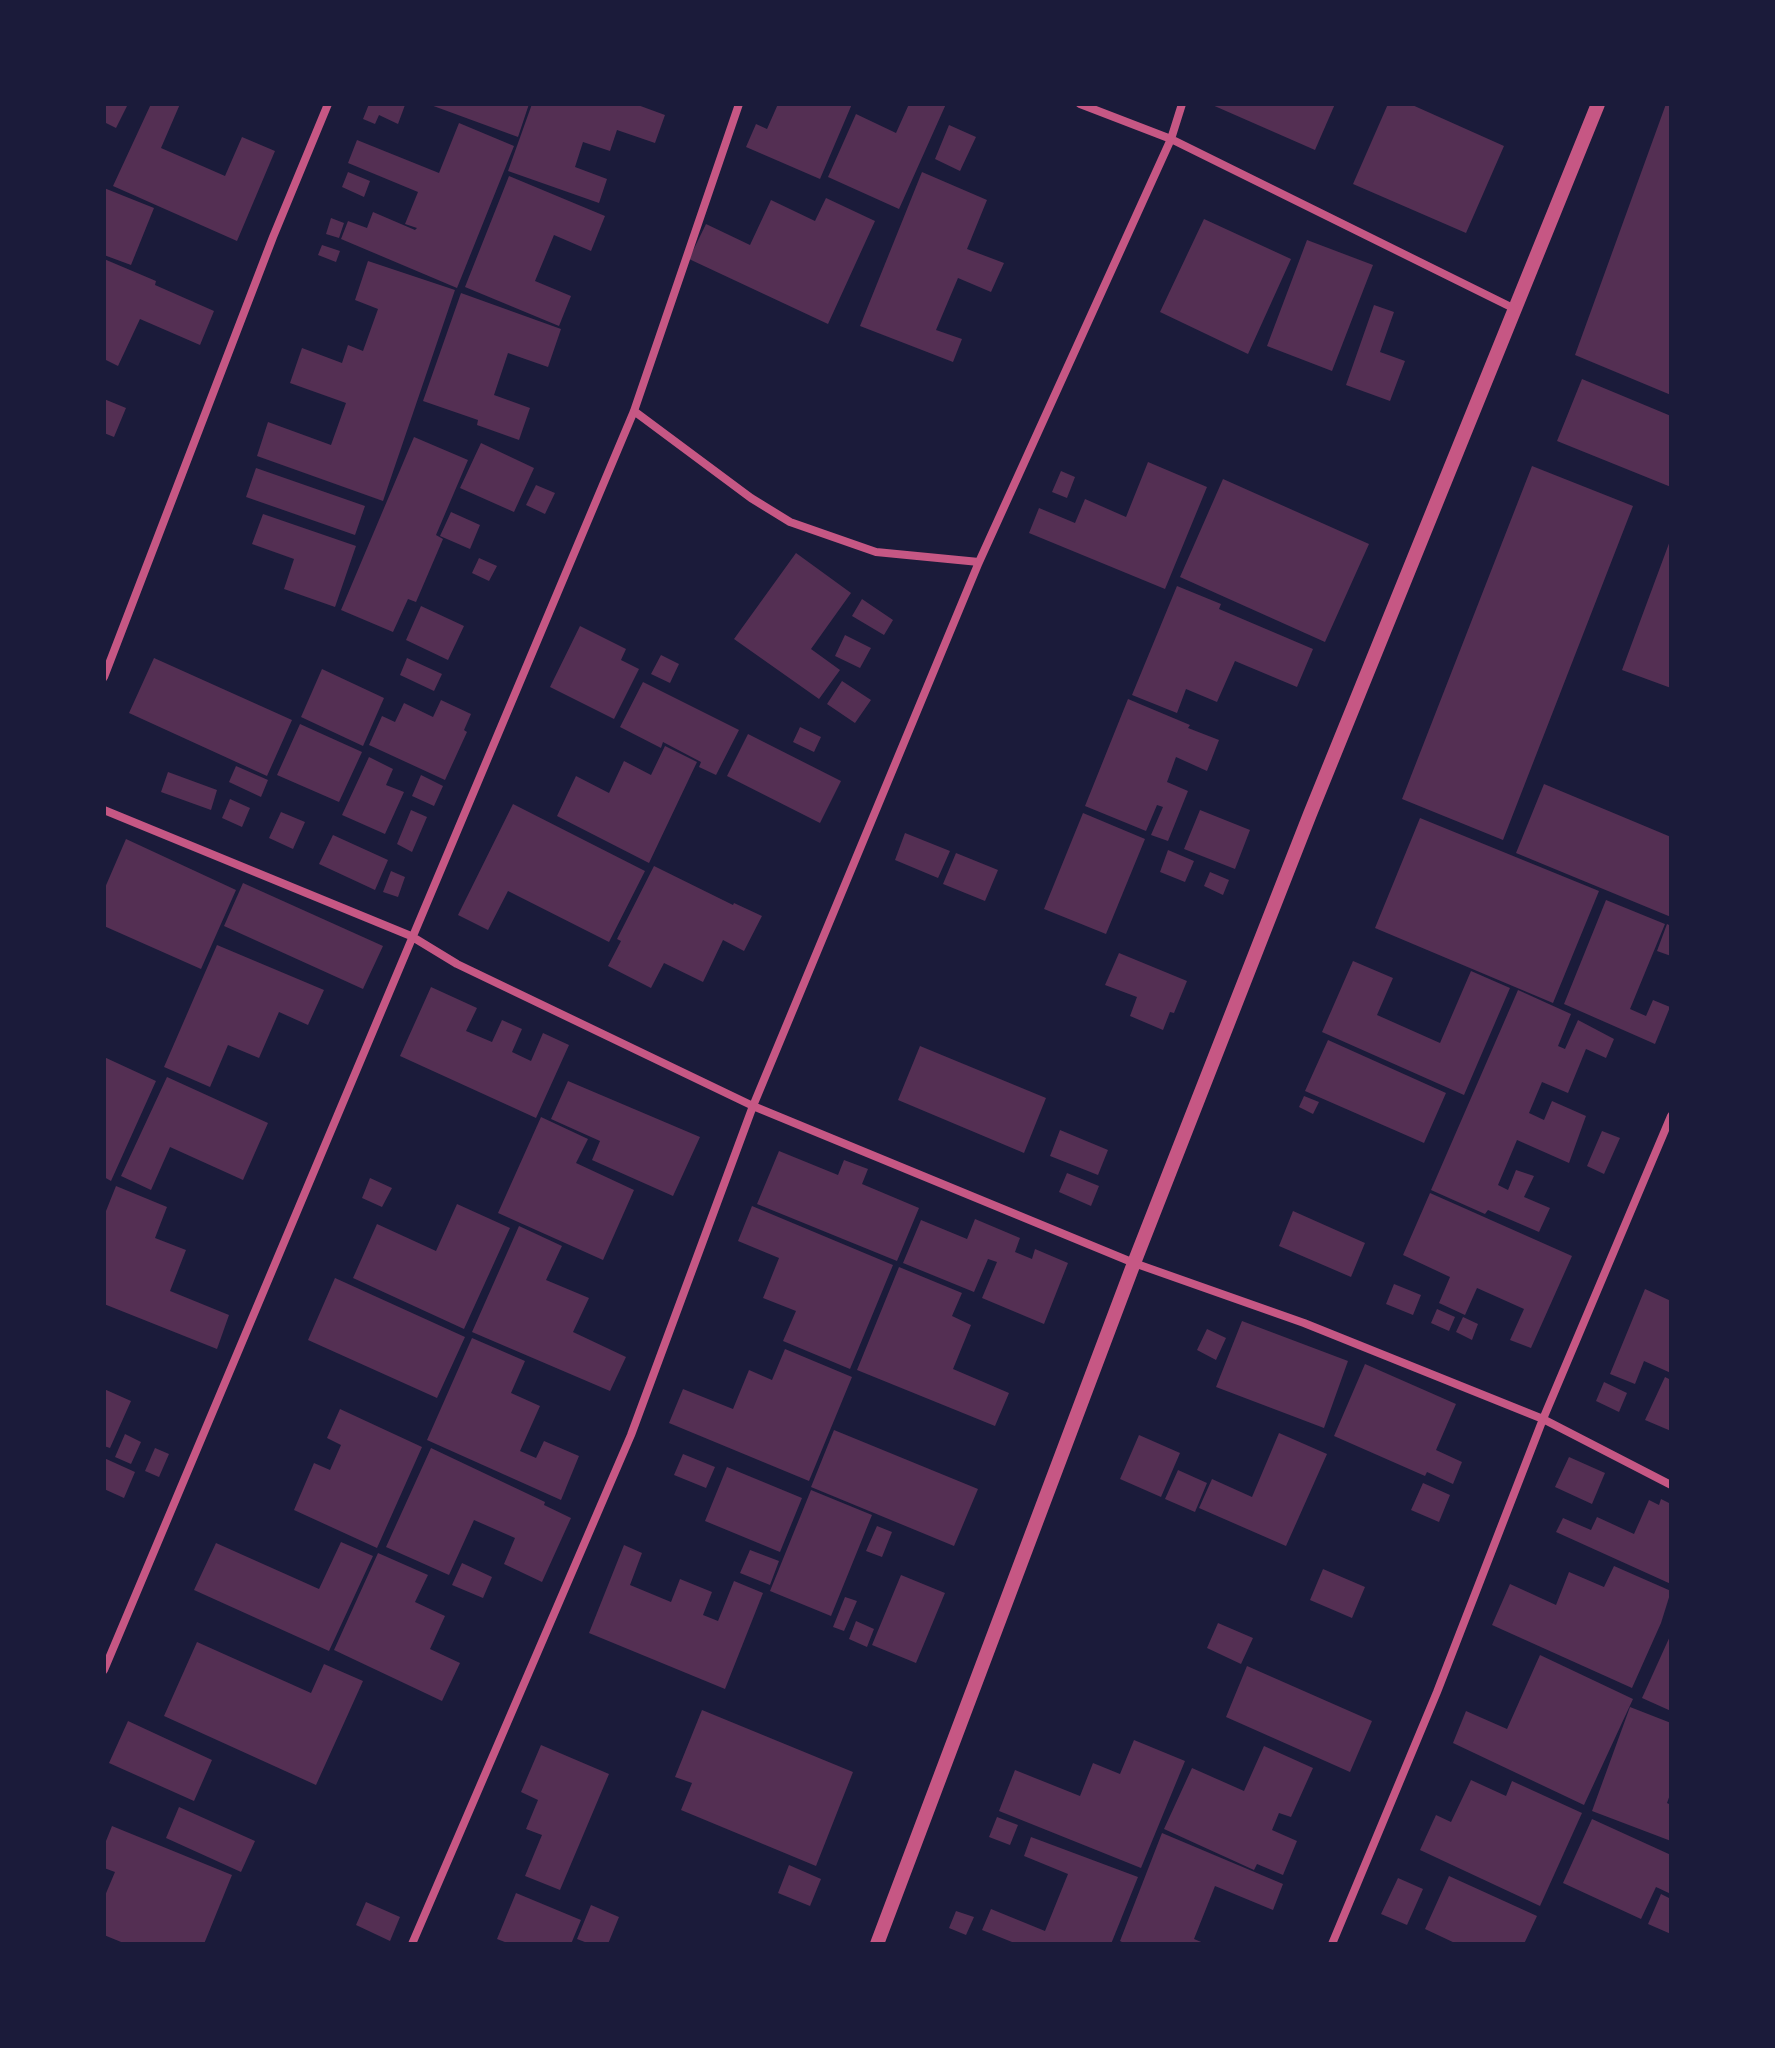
<!DOCTYPE html>
<style>
body{margin:0}
#map{position:relative;width:1775px;height:2048px;overflow:hidden;background:#1b1b3a;font-family:"Sofia Sans Condensed",sans-serif}
canvas{display:block}
.frame{position:absolute;inset:0;border:106px solid #1b1b3a;pointer-events:none}
</style>
<div id="map">
<canvas width="1775" height="2048"></canvas>
<div class="frame"></div>
</div>
<script>
const ctx = document.querySelector('canvas').getContext('2d');
ctx.lineJoin = 'round';
function fillPath(path, color) { ctx.fillStyle = color; ctx.fill(path, 'evenodd'); }
const poly = rows => new Path2D(rows.map(r => 'M' + r).join(''));
function stroke(path, color, width, dash) { ctx.strokeStyle = color; ctx.lineWidth = width; ctx.lineCap = dash ? 'butt' : 'round'; ctx.setLineDash(dash || []); ctx.stroke(path); }
fillPath(poly([
 [104,104,128,104,116,128,104,122],
 [151,104,180,104,161,148,225,176,242,137,275,151,237,241,113,186],
 [369,104,404,104,405,105,398,124,379,115,375,124,363,119],
 [428,104,529,104,518,137],
 [532,104,635,104,665,115,655,143,617,130,610,151,583,142,575,167,607,179,599,203,508,171],
 [778,104,852,104,820,179,746,147,756,124,767,129],
 [909,104,946,104,899,209,828,177,856,114,896,133],
 [1210,104,1335,104,1315,150],
 [1388,104,1410,104,1504,146,1466,233,1353,184],
 [1666,104,1671,104,1671,395,1575,355],
 [459,123,514,146,457,288,341,239,348,221,367,228,373,212,415,230,417,228,405,224,418,192,348,163,357,140,439,173],
 [949,125,976,137,960,171,935,159],
 [348,172,370,181,364,197,342,187],
 [922,172,987,200,967,249,1004,263,991,292,958,278,936,330,962,339,953,362,860,326],
 [509,176,605,216,591,251,554,235,535,281,571,296,559,326,465,287],
 [104,188,154,208,131,265,104,255],
 [826,198,875,221,828,324,689,259,706,224,750,245,771,200,815,221],
 [331,218,344,223,339,238,326,234],
 [1204,219,1291,259,1248,354,1160,312],
 [1307,240,1373,265,1332,371,1267,346],
 [322,245,340,251,336,262,318,255],
 [104,259,156,281,155,285,214,311,200,345,140,319,118,366,104,359],
 [368,261,455,290,383,501,257,456,268,422,331,445,346,403,290,383,302,348,342,363,348,345,363,351,378,309,355,300],
 [461,293,561,329,548,367,508,353,494,395,530,408,519,440,477,425,478,420,423,401],
 [1374,305,1394,312,1380,352,1405,361,1390,401,1346,385],
 [1582,379,1671,416,1671,487,1557,441],
 [104,399,126,408,114,437,104,433],
 [414,437,468,460,436,535,443,539,416,602,408,599,393,632,341,610],
 [481,443,534,468,514,512,460,488],
 [1148,462,1207,487,1165,589,1029,533,1039,508,1075,523,1085,499,1126,517],
 [1532,466,1633,506,1503,840,1402,799],
 [256,468,365,506,355,535,246,497],
 [1061,471,1075,477,1067,498,1052,492],
 [1223,479,1369,544,1325,642,1180,577],
 [536,485,555,493,545,514,526,505],
 [451,512,480,525,470,549,440,536],
 [263,514,356,546,335,607,284,589,294,559,252,544],
 [1671,538,1671,688,1622,670],
 [796,553,851,593,811,649,840,670,819,699,734,639],
 [479,558,497,566,489,581,472,573],
 [1177,586,1221,604,1219,609,1313,649,1297,687,1235,661,1217,702,1186,689,1177,713,1132,695],
 [862,599,893,620,884,635,852,616],
 [421,606,464,626,448,660,406,640],
 [580,626,626,649,621,660,639,669,614,719,550,687],
 [845,635,871,648,860,668,835,656],
 [661,655,679,664,670,683,651,674],
 [154,658,292,720,267,776,129,713],
 [407,658,442,674,434,691,400,675],
 [322,669,384,698,363,746,301,717],
 [842,681,871,700,855,723,827,704],
 [643,682,739,730,716,775,699,767,701,762,663,742,661,748,620,727],
 [1128,699,1190,725,1188,728,1219,740,1207,771,1176,757,1167,782,1188,791,1168,841,1151,835,1163,807,1157,805,1146,831,1085,806],
 [441,700,471,714,464,730,467,732,445,780,369,745,382,716,395,722,404,703,433,717],
 [300,724,362,752,339,802,277,775],
 [800,727,821,737,814,752,793,742],
 [748,734,841,781,820,823,727,776],
 [665,746,697,762,649,863,557,816,576,776,609,793,624,761,651,775],
 [369,757,393,769,386,785,404,792,385,834,342,815],
 [236,766,268,780,261,797,229,782],
 [168,772,217,790,211,810,161,792],
 [421,775,443,786,434,806,412,796],
 [1544,784,1671,837,1671,917,1516,853],
 [230,799,250,808,242,827,222,818],
 [513,804,645,871,609,942,508,891,488,930,458,915],
 [411,810,427,817,412,852,397,844],
 [1200,810,1250,830,1235,869,1184,849],
 [281,812,305,822,293,849,269,838],
 [1083,813,1145,839,1106,934,1044,909],
 [1420,818,1599,891,1553,1003,1375,928],
 [905,833,950,851,938,878,895,860],
 [333,835,388,860,375,890,319,864],
 [126,839,236,890,201,969,104,926,104,890],
 [1168,850,1194,861,1185,882,1160,872],
 [956,853,998,870,985,901,943,884],
 [654,866,733,905,734,903,762,916,744,951,723,940,703,982,664,963,651,988,608,966,621,941,617,939],
 [391,871,405,877,398,897,383,892],
 [1210,872,1229,880,1223,895,1204,886],
 [243,883,383,946,363,989,224,926],
 [1606,900,1665,924,1630,1009,1646,1016,1653,1000,1670,1007,1655,1044,1564,1004],
 [1667,924,1671,926,1671,956,1657,951],
 [217,945,324,990,308,1025,279,1012,259,1058,228,1045,210,1087,164,1067],
 [1119,953,1187,981,1174,1013,1170,1012,1163,1030,1130,1016,1137,997,1105,985],
 [1353,961,1393,978,1377,1015,1440,1043,1471,971,1510,988,1464,1095,1322,1032],
 [431,987,477,1008,466,1031,492,1042,502,1020,522,1029,512,1052,531,1061,543,1033,569,1045,536,1118,400,1056],
 [1518,990,1571,1014,1558,1046,1565,1049,1578,1020,1614,1039,1606,1058,1586,1049,1568,1093,1542,1082,1529,1113,1544,1120,1552,1101,1586,1116,1569,1163,1517,1140,1498,1185,1508,1190,1516,1170,1534,1176,1524,1197,1550,1208,1539,1232,1488,1210,1485,1214,1431,1190],
 [1328,1040,1446,1093,1424,1143,1305,1091],
 [920,1046,1046,1098,1024,1153,898,1100],
 [104,1057,156,1081,111,1181,104,1177],
 [167,1077,268,1123,243,1180,170,1147,151,1190,121,1176],
 [568,1081,700,1137,673,1196,592,1160,600,1141,551,1119],
 [1304,1096,1319,1102,1313,1114,1299,1107],
 [541,1117,588,1139,576,1163,634,1190,603,1260,498,1213],
 [1060,1130,1108,1150,1098,1175,1050,1156],
 [1602,1131,1620,1138,1604,1174,1587,1166],
 [779,1151,838,1175,844,1160,868,1169,862,1184,919,1208,897,1261,757,1204],
 [1067,1173,1099,1186,1091,1206,1059,1192],
 [370,1178,392,1188,382,1207,362,1198],
 [116,1186,167,1207,155,1238,186,1250,170,1291,229,1315,217,1349,104,1304,104,1216],
 [1430,1193,1572,1256,1531,1348,1510,1340,1524,1309,1477,1288,1465,1315,1439,1303,1450,1277,1403,1255],
 [457,1204,510,1228,464,1329,353,1278,377,1224,436,1251],
 [752,1206,893,1265,850,1369,783,1341,796,1311,763,1298,779,1258,738,1241],
 [1293,1211,1365,1243,1351,1277,1279,1246],
 [975,1219,1020,1238,1015,1252,1032,1259,1035,1249,1068,1263,1044,1324,982,1298,997,1262,988,1259,974,1292,903,1263,921,1220,967,1239],
 [519,1226,562,1246,546,1280,589,1298,573,1332,626,1357,610,1391,472,1332],
 [899,1267,962,1293,952,1316,971,1325,953,1369,1009,1393,995,1426,857,1370],
 [335,1278,465,1337,437,1398,308,1340],
 [1394,1284,1421,1295,1413,1315,1386,1304],
 [1645,1289,1671,1301,1671,1373,1644,1361,1635,1384,1610,1374],
 [1437,1309,1455,1317,1449,1331,1431,1323],
 [1463,1317,1478,1324,1472,1340,1456,1332],
 [1242,1321,1348,1361,1324,1428,1216,1387],
 [1207,1329,1226,1338,1216,1360,1197,1350],
 [472,1338,525,1361,511,1393,540,1406,520,1451,536,1458,544,1441,579,1456,561,1500,427,1440],
 [785,1349,852,1377,809,1481,669,1423,683,1389,733,1409,749,1370,772,1380],
 [1365,1364,1456,1404,1436,1450,1462,1462,1453,1484,1427,1472,1425,1476,1334,1436],
 [1665,1377,1671,1380,1671,1431,1645,1420],
 [1604,1382,1627,1393,1619,1412,1596,1401],
 [104,1389,131,1401,110,1448,104,1446],
 [340,1409,422,1447,377,1548,294,1510,314,1463,330,1470,341,1445,327,1438],
 [834,1430,978,1489,954,1546,811,1487],
 [1279,1433,1327,1454,1286,1546,1199,1508,1212,1479,1252,1497],
 [125,1434,141,1442,131,1464,115,1457],
 [1139,1435,1180,1453,1161,1497,1120,1479],
 [155,1448,169,1454,159,1477,145,1471],
 [431,1448,545,1502,544,1505,571,1518,542,1582,504,1564,515,1538,474,1520,449,1575,386,1547],
 [683,1454,715,1467,706,1488,674,1475],
 [1569,1457,1605,1473,1592,1504,1555,1487],
 [104,1458,135,1472,124,1498,104,1489],
 [727,1467,802,1498,780,1552,705,1521],
 [1178,1470,1207,1483,1195,1512,1165,1499],
 [1423,1483,1450,1495,1439,1522,1411,1510],
 [811,1490,872,1515,831,1616,770,1591],
 [1661,1499,1671,1504,1671,1584,1556,1532,1563,1518,1591,1530,1597,1517,1634,1534,1649,1500,1659,1505],
 [877,1526,892,1532,882,1557,866,1551],
 [341,1542,373,1556,329,1651,194,1590,216,1543,319,1589],
 [624,1545,642,1553,630,1585,671,1602,680,1579,712,1592,703,1615,718,1621,734,1581,763,1593,725,1689,589,1633],
 [750,1550,779,1561,770,1585,740,1573],
 [378,1553,428,1575,415,1602,445,1616,430,1649,460,1663,442,1701,334,1650],
 [462,1563,492,1577,483,1598,452,1585],
 [1614,1566,1671,1591,1661,1623,1632,1688,1492,1625,1510,1584,1556,1605,1569,1572,1604,1587],
 [1323,1569,1365,1587,1352,1618,1310,1600],
 [901,1575,945,1593,916,1663,872,1645],
 [845,1597,857,1601,844,1631,833,1627],
 [856,1621,874,1629,867,1647,849,1639],
 [1218,1623,1253,1638,1241,1664,1207,1648],
 [1671,1634,1671,1711,1642,1698],
 [197,1642,311,1693,324,1664,363,1681,316,1785,164,1716],
 [1540,1655,1633,1699,1584,1805,1453,1743,1466,1711,1507,1729],
 [1247,1666,1372,1721,1350,1772,1226,1717],
 [1630,1707,1671,1723,1671,1792,1667,1803,1671,1805,1671,1841,1592,1811],
 [702,1710,853,1772,816,1866,681,1810,692,1783,675,1777],
 [128,1721,212,1760,194,1801,109,1763],
 [1134,1740,1185,1761,1141,1868,999,1811,1015,1770,1080,1796,1093,1763,1120,1774],
 [541,1745,609,1774,560,1890,525,1876,542,1835,526,1829,538,1800,521,1792],
 [1264,1746,1313,1768,1291,1817,1279,1813,1272,1830,1297,1841,1283,1875,1257,1864,1254,1870,1164,1829,1192,1768,1244,1791],
 [1471,1780,1506,1796,1512,1781,1582,1813,1540,1906,1420,1850,1436,1815,1451,1822],
 [179,1807,255,1841,241,1872,166,1838],
 [997,1817,1018,1825,1010,1845,989,1837],
 [1592,1819,1671,1855,1671,1894,1656,1887,1641,1919,1563,1883],
 [112,1826,232,1875,204,1944,126,1944,104,1935,104,1898,115,1872,104,1868,104,1846],
 [1162,1833,1283,1884,1273,1910,1215,1886,1194,1939,1206,1944,1126,1944,1120,1941],
 [1031,1837,1138,1877,1111,1944,1017,1944,982,1930,991,1909,1045,1931,1068,1874,1024,1856],
 [789,1865,821,1879,810,1906,778,1893],
 [1449,1876,1537,1916,1524,1944,1457,1944,1425,1929],
 [1398,1878,1423,1889,1407,1925,1381,1914],
 [516,1893,581,1920,571,1944,510,1944,497,1939],
 [1661,1894,1671,1899,1671,1934,1648,1924],
 [366,1902,400,1917,390,1941,356,1925],
 [591,1905,619,1917,608,1944,590,1944,577,1939],
 [956,1911,974,1917,966,1935,949,1928]
]), '#542f53');
stroke(poly([
 [1080,104,1171,139,1515,309],
 [634,411,751,498,790,522,876,552,979,562],
 [104,677,273,237,328,104],
 [104,810,411,936,457,964,753,1106,1134,1263,1304,1323,1543,1419,1671,1485],
 [104,1670,634,411,739,104],
 [412,1944,631,1435,753,1106,979,562,1171,139,1182,104],
 [1332,1944,1437,1692,1543,1419,1671,1116]
]), '#c65784', 8);
stroke(poly([
 [877,1944,1134,1263,1310,814,1598,104]
]), '#c65784', 14);
</script>
